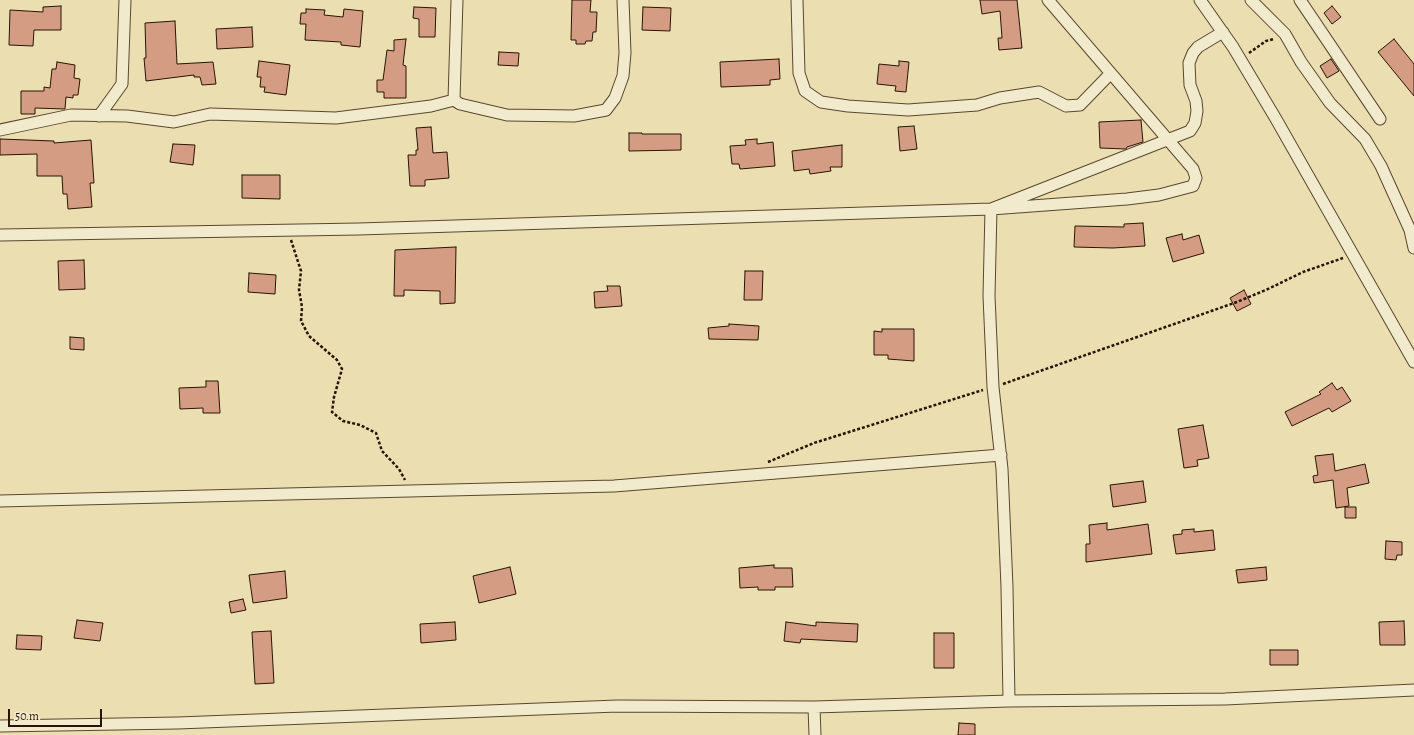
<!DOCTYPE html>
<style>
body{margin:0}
#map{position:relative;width:1414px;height:735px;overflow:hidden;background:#ebdfb2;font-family:Alegreya,serif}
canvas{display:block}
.scale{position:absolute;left:8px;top:709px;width:94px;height:18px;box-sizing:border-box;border:2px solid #281401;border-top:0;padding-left:5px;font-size:12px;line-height:14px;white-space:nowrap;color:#281401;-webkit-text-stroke:3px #f2eacd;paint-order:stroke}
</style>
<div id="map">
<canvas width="1414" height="735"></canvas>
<div class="scale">50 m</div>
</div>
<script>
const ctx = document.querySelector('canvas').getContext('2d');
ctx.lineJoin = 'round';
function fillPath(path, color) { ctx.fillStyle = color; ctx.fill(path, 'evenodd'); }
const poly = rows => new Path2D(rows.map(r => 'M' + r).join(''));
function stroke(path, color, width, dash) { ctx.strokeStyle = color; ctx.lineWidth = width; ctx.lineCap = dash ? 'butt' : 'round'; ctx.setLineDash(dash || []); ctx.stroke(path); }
const building = poly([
 [572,0,591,0,590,12,597,12,596,32,593,32,592,41,586,41,585,44,576,44,576,40,571,40,572,0],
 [980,0,1017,0,1022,48,999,50,998,38,1002,38,1000,11,982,14,980,0],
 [61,6,61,30,34,30,33,46,9,45,10,10,43,12,43,7,61,6],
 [1332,6,1341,17,1332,24,1324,13,1332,6],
 [414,7,436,8,435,37,419,37,419,19,413,18,414,7],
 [643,7,671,8,670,31,642,30,643,7],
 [306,9,325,10,324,15,343,17,344,9,363,11,360,47,341,45,341,42,305,40,306,24,300,24,301,13,306,13,306,9],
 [175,21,177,64,213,62,216,84,202,85,200,77,194,77,194,75,146,81,144,58,146,58,145,23,175,21],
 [252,27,253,47,217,49,216,29,252,27],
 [406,39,403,65,406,66,406,98,384,98,384,92,377,92,377,80,383,80,387,50,394,51,394,40,406,39],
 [1394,39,1414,64,1414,96,1378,52,1394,39],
 [499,52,519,53,518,66,498,65,499,52],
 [779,59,780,79,770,80,770,85,721,87,720,62,779,59],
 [1331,59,1339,71,1327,78,1320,66,1331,59],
 [259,61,290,65,286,95,264,92,265,87,260,87,261,77,257,77,259,61],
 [899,61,909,62,906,92,895,91,896,86,877,84,879,64,899,66,899,61],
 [57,62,75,65,74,78,80,79,78,95,73,95,73,98,66,97,65,109,35,108,35,114,21,114,21,91,44,91,44,87,50,88,52,69,56,69,57,62],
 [1141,120,1143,142,1127,147,1126,149,1100,148,1099,122,1141,120],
 [914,126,917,149,900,151,898,127,914,126],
 [431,127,433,153,447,152,449,178,425,180,425,186,410,186,408,155,416,155,416,150,418,150,416,128,431,127],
 [629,133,642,133,642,134,681,134,681,150,629,151,629,133],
 [0,139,54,141,54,143,91,140,94,183,90,183,92,207,68,209,67,194,63,194,62,176,37,176,37,154,0,155,0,139],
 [757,139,757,144,773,142,775,166,740,169,739,164,732,164,730,146,746,145,745,140,757,139],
 [173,144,195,145,193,165,170,162,173,144],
 [842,145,842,167,830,167,831,171,810,174,809,169,794,171,792,151,842,145],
 [242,175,280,175,280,199,242,198,242,175],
 [1143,223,1145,246,1113,248,1074,247,1075,226,1124,227,1124,224,1143,223],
 [1182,234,1183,240,1199,235,1204,253,1173,262,1166,238,1182,234],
 [456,247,455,303,440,304,440,291,404,290,404,296,394,296,395,250,456,247],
 [84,260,85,289,59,290,58,261,84,260],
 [745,271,763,271,762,300,744,300,745,271],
 [249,273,276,275,275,294,248,292,249,273],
 [607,286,620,286,622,306,595,308,594,292,608,291,607,286],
 [1244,290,1251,304,1237,311,1230,298,1244,290],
 [729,324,759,326,758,340,709,339,708,328,729,326,729,324],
 [882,329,914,329,914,361,888,359,888,355,874,355,874,331,882,332,882,329],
 [70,337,84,338,84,350,70,349,70,337],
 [206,381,218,381,220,413,203,413,203,408,180,409,179,388,206,387,206,381],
 [1332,383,1337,390,1342,387,1351,401,1332,412,1329,408,1292,426,1285,412,1321,394,1319,392,1332,383],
 [1203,425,1209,458,1197,460,1198,466,1184,468,1178,429,1203,425],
 [1333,454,1335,471,1365,464,1369,483,1347,488,1349,506,1336,508,1333,480,1314,483,1313,476,1318,475,1315,456,1333,454],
 [1143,481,1146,502,1113,507,1110,485,1143,481],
 [1345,507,1356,507,1356,518,1345,518,1345,507],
 [1107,523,1107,530,1148,524,1152,554,1086,562,1086,544,1090,544,1089,525,1107,523],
 [1194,529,1194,532,1213,530,1215,550,1176,554,1173,535,1182,534,1182,530,1194,529],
 [1386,541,1402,542,1402,555,1397,555,1396,560,1385,559,1386,541],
 [774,565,774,568,792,568,793,587,775,587,775,590,758,590,758,587,740,588,739,568,774,565],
 [510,567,516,594,479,603,473,576,510,567],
 [1266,567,1267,580,1238,583,1236,570,1266,567],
 [285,571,287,598,253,603,249,575,285,571],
 [243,599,246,610,231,613,229,602,243,599],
 [77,620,103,623,100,641,74,638,77,620],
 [1404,621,1405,645,1380,645,1379,622,1404,621],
 [455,622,456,640,421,643,420,624,455,622],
 [786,622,816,626,816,622,858,624,857,642,801,639,800,643,784,641,786,622],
 [271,631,274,683,255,684,252,632,271,631],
 [934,633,954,633,954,668,934,668,934,633],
 [17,635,42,636,41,650,16,649,17,635],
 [1270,650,1298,650,1298,665,1270,665,1270,650],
 [959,723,975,724,975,735,958,735,959,723]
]);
fillPath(building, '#d59c84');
stroke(building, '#281401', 1);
const street = poly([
 [797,0,799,73,805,91,821,102,848,106,908,110,977,105,1000,98,1039,92,1066,106,1080,105,1110,74],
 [1200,0,1233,47,1276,119,1414,362],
 [1251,0,1285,34,1301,62,1330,103,1365,139,1381,166,1410,230,1414,248],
 [1300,0,1380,119],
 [454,100,457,0],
 [99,116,122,84,125,0],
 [0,130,71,115,127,116,174,122,210,114,336,118,431,106,454,100,460,104,507,115,574,116,606,110,615,98,623,76,625,53,623,0],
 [0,235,359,229,991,209,1127,199,1159,195,1193,186,1196,178,1193,169,1048,0],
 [0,501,614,486,1001,455],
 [1009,701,1007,587,1002,469,993,387,989,296,991,209,1190,131,1195,123,1197,111,1196,101,1190,85,1189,63,1193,53,1198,47,1223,32],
 [814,707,815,735],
 [0,726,178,723,617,706,814,707,1009,701,1225,699,1414,690]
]);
stroke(street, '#59472d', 13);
stroke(poly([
 [1249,53,1266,41,1274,39],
 [291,240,301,271,299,290,302,307,301,321,309,336,337,360,342,369,334,397,332,412,343,421,360,425,376,433,382,451,399,469,405,480],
 [1003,384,1237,302,1268,289,1303,272,1343,258],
 [768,462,814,443,983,390]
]), '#281401', 2.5, [3, 2]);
stroke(street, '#f2eacd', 11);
</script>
